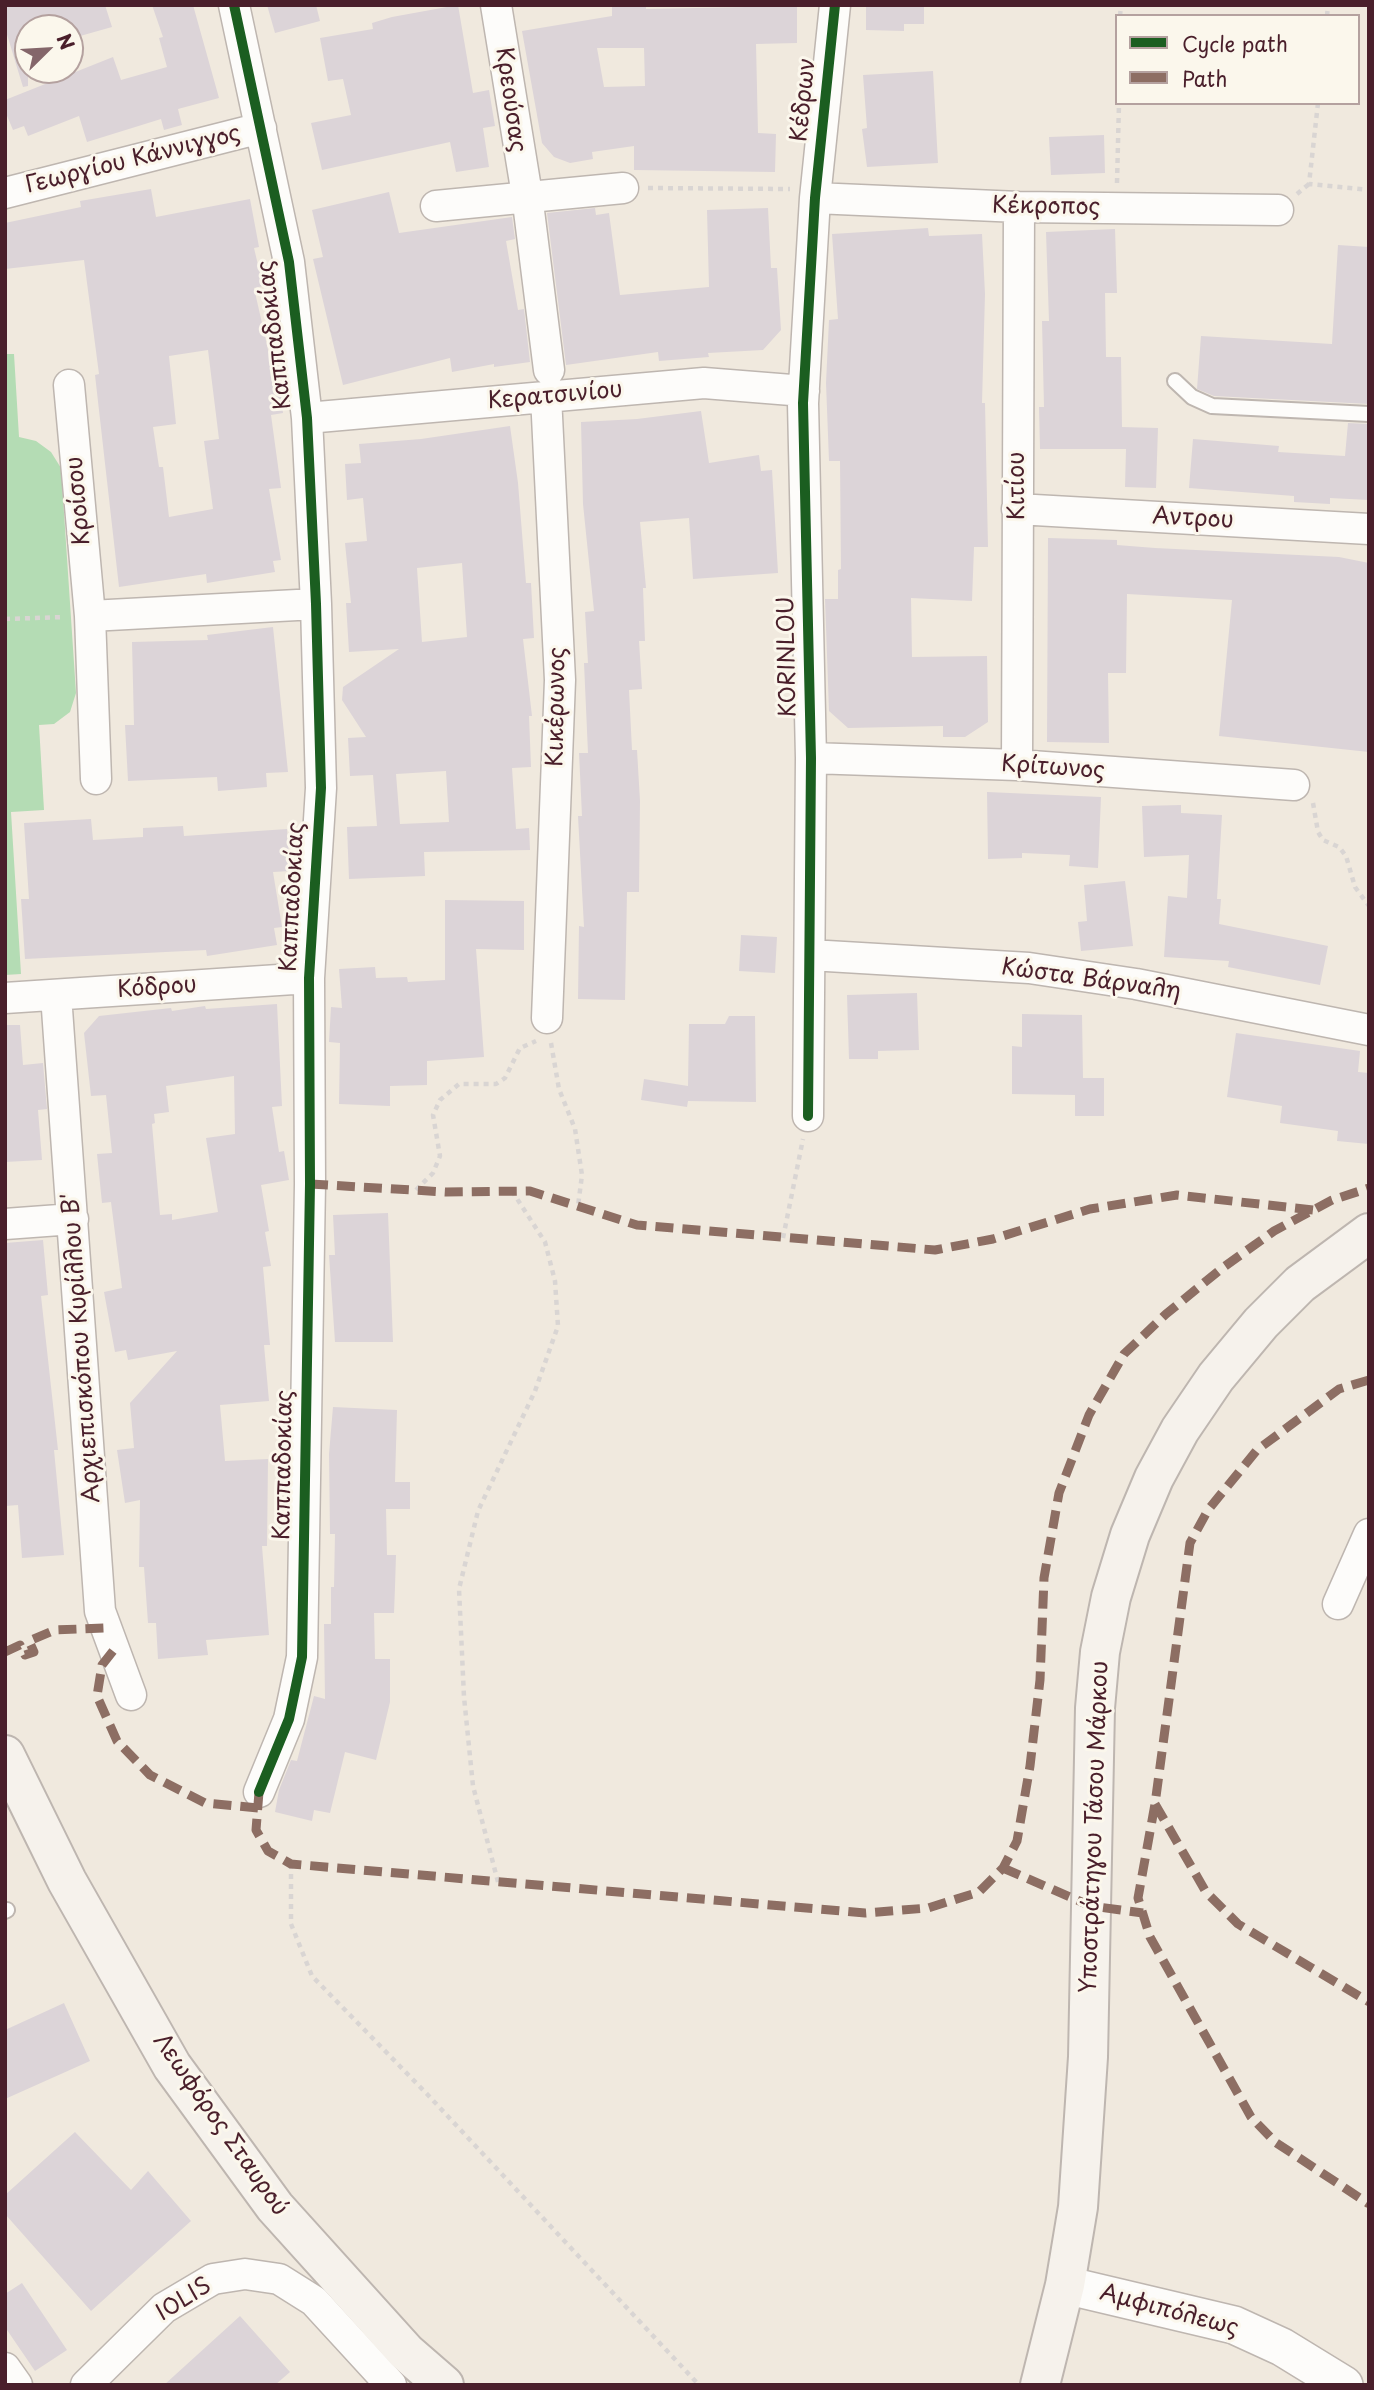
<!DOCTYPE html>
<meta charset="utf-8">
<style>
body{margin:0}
#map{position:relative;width:1374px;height:2390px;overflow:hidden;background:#f0e9de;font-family:"Playpen Sans",sans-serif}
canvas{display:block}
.frame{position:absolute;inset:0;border:7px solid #4a1f2b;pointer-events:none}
.legend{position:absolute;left:1115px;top:14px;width:245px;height:91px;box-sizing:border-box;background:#fbf7ec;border:2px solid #b4a19f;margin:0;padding:9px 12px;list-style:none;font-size:21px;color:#4a1f2b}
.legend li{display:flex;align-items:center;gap:14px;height:35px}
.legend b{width:35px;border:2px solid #b4a19f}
.north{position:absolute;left:14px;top:14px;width:70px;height:70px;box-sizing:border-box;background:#fbf7ec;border:2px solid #b4a19f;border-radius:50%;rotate:66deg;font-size:19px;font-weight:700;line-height:28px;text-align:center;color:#4a1f2b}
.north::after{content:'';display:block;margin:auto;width:24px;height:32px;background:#84666a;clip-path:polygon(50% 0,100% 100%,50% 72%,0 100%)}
</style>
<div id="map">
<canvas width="1374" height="2390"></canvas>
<div class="frame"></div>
<ul class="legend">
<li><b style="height:9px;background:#1b5e20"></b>Cycle path</li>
<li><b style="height:9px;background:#8d6e63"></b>Path</li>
</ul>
<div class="north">N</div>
</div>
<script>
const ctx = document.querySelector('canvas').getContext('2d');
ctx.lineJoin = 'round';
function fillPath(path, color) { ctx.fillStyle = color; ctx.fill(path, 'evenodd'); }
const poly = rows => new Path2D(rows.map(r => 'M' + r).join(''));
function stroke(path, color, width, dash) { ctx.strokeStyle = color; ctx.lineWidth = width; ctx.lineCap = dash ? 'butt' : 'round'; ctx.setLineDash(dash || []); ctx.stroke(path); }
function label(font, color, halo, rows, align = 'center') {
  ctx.font = font + ' "Playpen Sans",sans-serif'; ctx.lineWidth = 6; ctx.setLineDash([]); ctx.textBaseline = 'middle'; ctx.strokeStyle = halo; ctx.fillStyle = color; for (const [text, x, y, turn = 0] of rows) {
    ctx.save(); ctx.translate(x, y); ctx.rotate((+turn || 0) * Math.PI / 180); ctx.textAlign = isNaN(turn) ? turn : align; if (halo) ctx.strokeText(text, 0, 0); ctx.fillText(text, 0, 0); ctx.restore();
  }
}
fillPath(poly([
 [5,354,14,354,19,437,36,441,51,452,61,468,76,693,70,712,54,724,39,725,44,810,11,812,21,974,5,975]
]), '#b4dcb4');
fillPath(poly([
 [5,5,105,5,112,27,73,38,70,28,28,28,28,86,23,87,5,28],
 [152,5,193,5,219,98,178,109,182,125,164,130,161,119,87,142,79,116,28,136,24,126,13,130,5,111,5,100,113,57,121,80,167,67,159,38,163,37],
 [267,5,316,5,320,21,275,33],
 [458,5,473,93,489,90,495,126,483,128,489,167,456,172,450,142,322,170,311,123,351,115,343,79,328,81,320,38,373,29,372,23,392,17],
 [612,5,646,5,646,9,797,6,797,43,756,44,758,133,776,134,775,172,634,170,634,146,592,152,593,159,570,163,554,157,542,143,522,31,612,16],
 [597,48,644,48,645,86,604,87],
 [866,5,924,5,924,24,904,24,904,31,866,30],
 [933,71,938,163,867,167,862,129,867,128,863,75],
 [1104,135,1105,173,1051,175,1049,137],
 [151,189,156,217,250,199,259,247,254,248,263,286,254,288,269,354,275,353,283,413,271,415,281,488,269,489,281,560,273,561,275,572,207,583,206,574,119,587,95,375,99,374,84,260,5,269,5,223,81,207,80,201],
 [208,350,219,439,204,441,213,509,169,517,163,467,159,467,153,427,176,424,169,356],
 [389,192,399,233,512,217,515,239,506,241,518,310,524,309,530,362,494,367,494,364,452,372,450,358,343,385,313,259,323,257,312,210],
 [595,208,596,215,609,213,620,295,709,287,707,210,768,208,771,268,777,268,781,330,763,350,708,353,709,357,659,361,658,352,566,365,547,213],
 [928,228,929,236,982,234,985,294,982,403,985,403,988,547,974,547,972,601,911,598,912,657,987,656,988,722,965,737,943,737,943,726,848,728,829,711,825,599,838,599,838,570,841,569,840,461,829,461,826,383,829,320,838,319,832,234],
 [1115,229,1117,293,1105,293,1106,357,1121,357,1122,427,1158,428,1156,488,1125,487,1126,449,1040,449,1039,407,1044,407,1042,321,1049,321,1046,232],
 [1338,245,1369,247,1369,404,1214,396,1197,389,1201,336,1332,344],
 [701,411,709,463,759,455,761,471,772,470,778,573,693,579,689,518,640,522,646,588,643,588,645,641,639,641,642,689,629,690,632,750,637,750,640,801,639,892,627,892,625,1000,578,999,579,926,584,927,578,816,582,816,579,753,588,753,584,663,588,663,585,612,594,611,583,504,581,422,637,419],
 [1348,423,1369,424,1369,500,1330,498,1330,504,1294,502,1294,496,1189,488,1193,439,1279,446,1278,452,1345,456],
 [510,426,518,483,526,583,531,583,534,638,523,639,532,716,529,716,531,767,512,768,516,829,529,828,530,850,424,852,425,876,349,879,347,827,377,826,373,775,350,776,348,738,366,737,342,700,343,687,399,649,349,652,346,603,351,603,345,543,367,541,363,498,347,500,345,464,361,463,359,444,421,439],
 [462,563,467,637,422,642,417,568],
 [446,771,449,822,400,824,396,774],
 [1048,538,1117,540,1117,545,1155,548,1339,557,1369,563,1369,752,1219,736,1232,600,1127,594,1126,673,1108,673,1109,743,1047,742],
 [273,627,288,772,266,773,267,787,218,791,217,777,128,781,125,725,134,725,132,642,208,640,207,635],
 [987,792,1101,797,1098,868,1069,866,1070,855,1022,853,1022,858,988,859],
 [1181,805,1181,813,1222,815,1217,899,1221,899,1219,924,1328,946,1320,985,1228,967,1229,961,1164,957,1168,896,1187,898,1189,855,1144,857,1142,806],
 [91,819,93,840,143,837,143,828,183,826,184,836,287,829,290,871,273,872,282,927,274,928,277,945,207,956,206,950,25,959,21,899,29,899,24,823],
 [1125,881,1133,946,1081,951,1078,922,1087,921,1084,885],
 [445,900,524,901,524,950,476,949,484,1057,427,1061,427,1085,390,1086,390,1106,339,1104,340,1043,329,1042,331,1007,342,1008,339,969,375,967,376,978,407,977,408,982,445,980],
 [741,935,777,937,775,973,739,971],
 [917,993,919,1050,878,1051,878,1059,849,1059,847,995],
 [277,1004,282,1106,272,1107,279,1152,284,1151,289,1180,261,1185,269,1231,265,1232,271,1266,263,1267,270,1345,264,1345,269,1401,220,1405,225,1461,268,1459,267,1546,262,1546,269,1635,206,1640,208,1655,158,1659,156,1623,148,1623,144,1567,139,1567,140,1500,125,1503,117,1450,134,1448,130,1403,177,1351,128,1360,126,1350,115,1352,104,1292,122,1288,111,1202,102,1203,97,1154,112,1153,106,1095,91,1096,84,1033,99,1016,171,1008,172,1011,205,1006,206,1009],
 [234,1076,235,1134,206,1138,218,1212,172,1220,172,1214,160,1215,152,1124,155,1123,154,1114,169,1112,166,1086],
 [1022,1014,1082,1015,1083,1078,1104,1078,1104,1116,1075,1116,1075,1095,1012,1094,1012,1046,1022,1047],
 [729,1016,755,1016,756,1102,688,1101,687,1107,641,1100,644,1079,688,1086,689,1024,725,1024],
 [5,1025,20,1025,23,1065,43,1063,47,1109,38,1110,42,1160,5,1162],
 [1236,1033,1360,1051,1358,1072,1369,1073,1369,1144,1337,1141,1338,1131,1280,1123,1282,1106,1227,1097],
 [388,1213,393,1342,335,1342,329,1255,335,1255,333,1215],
 [43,1240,48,1295,41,1296,58,1450,54,1450,64,1555,22,1558,18,1505,5,1506,5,1243],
 [333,1407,397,1410,395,1482,410,1482,410,1509,386,1509,387,1555,396,1555,395,1587,394,1613,374,1613,375,1659,390,1659,390,1702,376,1760,345,1752,330,1813,314,1810,312,1821,275,1812,279,1790,291,1760,297,1761,314,1696,325,1699,324,1624,331,1624,331,1587,334,1587,335,1534,330,1534,329,1454],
 [64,2003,90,2061,5,2099,5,2030],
 [75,2132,131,2190,148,2171,191,2221,91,2311,5,2214,5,2195],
 [22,2283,67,2350,35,2371,5,2327,5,2294],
 [240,2316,290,2372,275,2385,164,2385]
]), '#dcd4d8');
const service = poly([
 [1175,381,1192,397,1212,406,1369,414],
 [5,1911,7,1910]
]);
const minor = poly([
 [234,5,289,262,307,418,316,604,321,788,309,978,310,1184,302,1657,289,1719,259,1792],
 [496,5,527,195,549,370],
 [5,193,261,128],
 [815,198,1019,207,1278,210],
 [436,206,623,188],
 [69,385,90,616,96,779],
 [546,396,560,680,547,1018],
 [307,418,704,383,804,391],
 [1017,509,1369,529],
 [90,616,316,604],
 [811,758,1017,765,1294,785],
 [1017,765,1019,207],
 [810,955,1029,968,1136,984,1369,1030],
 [56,995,100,1611,131,1695],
 [5,998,309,978],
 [808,1116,811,758,803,403,815,198,835,5],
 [5,1224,73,1219],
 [1338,1604,1369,1534],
 [5,2368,17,2385],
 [86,2385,164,2308,213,2279,245,2274,279,2279,314,2301,391,2385]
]);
const tertiary = poly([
 [1065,2285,1234,2325,1282,2347,1344,2385]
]);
const secondary = poly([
 [5,1755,67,1881,172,2066,275,2207,406,2352,444,2385],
 [1040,2385,1065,2285,1078,2207,1088,2057,1095,1708,1100,1652,1111,1597,1130,1535,1154,1478,1180,1430,1216,1377,1261,1323,1300,1284,1369,1233]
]);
stroke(service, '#beb6b0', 18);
stroke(minor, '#beb6b0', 33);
stroke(tertiary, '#beb6b0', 40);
stroke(secondary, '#beb6b0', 42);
stroke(poly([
 [1120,16,1121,5],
 [1327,16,1328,5],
 [1318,103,1309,184,1369,190],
 [1117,183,1119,103],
 [648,188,790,189],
 [1297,194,1309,184],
 [5,619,64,617],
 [1313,803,1318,832,1323,840,1339,847,1346,856,1355,887,1369,906],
 [551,1043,559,1089,575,1129,582,1175,578,1206],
 [416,1190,433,1173,440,1156,433,1115,440,1100,459,1084,496,1084,505,1078,520,1048,536,1041],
 [783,1238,803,1139],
 [291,1864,291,1924,312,1976,427,2094,699,2385],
 [498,1882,473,1786,464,1697,459,1589,478,1511,535,1391,558,1326,555,1281,545,1242,512,1191]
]), '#d9d5d3', 4.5, [5, 5]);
stroke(service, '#fdfcfa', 14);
stroke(minor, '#fdfcfa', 30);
stroke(tertiary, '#fdfcfa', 37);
stroke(secondary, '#f6f2ec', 38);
stroke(poly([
 [310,1184,446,1192,530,1191,637,1225,935,1250,993,1239,1090,1209,1177,1195,1313,1210],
 [1369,1380,1339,1389,1257,1450,1208,1510,1190,1543,1155,1804,1138,1898,1150,1937,1251,2117,1275,2142,1369,2204],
 [113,1651,102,1665,97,1696,117,1741,150,1775,205,1803,258,1808],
 [5,1652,20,1645,25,1655,34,1652,29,1641,55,1630,104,1628],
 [259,1792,256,1830,268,1851,291,1864,865,1913,928,1908,979,1892,1003,1868,1017,1841,1030,1766,1040,1680,1044,1578,1059,1493,1089,1415,1124,1354,1166,1314,1221,1269,1274,1231,1332,1200,1369,1188],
 [1155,1804,1206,1892,1238,1924,1369,2002],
 [1003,1868,1091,1906,1143,1913]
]), '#8d6e63', 9, [18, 9]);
stroke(poly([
 [234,5,289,262,307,418,316,604,321,788,309,978,310,1184,302,1657,289,1719,259,1792],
 [808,1116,811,758,803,403,815,198,835,5]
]), '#1b5e20', 10);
label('23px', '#4a1f2b', '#fbf7ec', [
 ["Κρεούσας",510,100,82],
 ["Κέδρων",804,100,-84],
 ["Γεωργίου Κάννιγγος",133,160,-14],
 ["Κέκροπος",1046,207,1],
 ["Καππαδοκίας",275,335,-97],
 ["Κερατσινίου",555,396,-5],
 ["Κιτίου",1018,486,-90],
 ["Κροίσου",79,501,-95],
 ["Αντρου",1193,519,3],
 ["KORINLOU",788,657,-91],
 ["Κικέρωνος",557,707,-89],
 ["Κρίτωνος",1053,768,4],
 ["Καππαδοκίας",293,897,-87],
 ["Κώστα Βάρναλη",1091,980,8],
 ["Κόδρου",157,988,-4],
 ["Αρχιεπισκόπου Κυρίλλου Β'",82,1348,-94],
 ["Καππαδοκίας",284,1465,-89],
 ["Υποστράτηγου Τάσου Μάρκου",1095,1827,-88],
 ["Λεωφόρος Σταυρού",220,2125,55],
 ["IOLIS",184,2300,-32],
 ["Αμφιπόλεως",1169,2311,15]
]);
</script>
